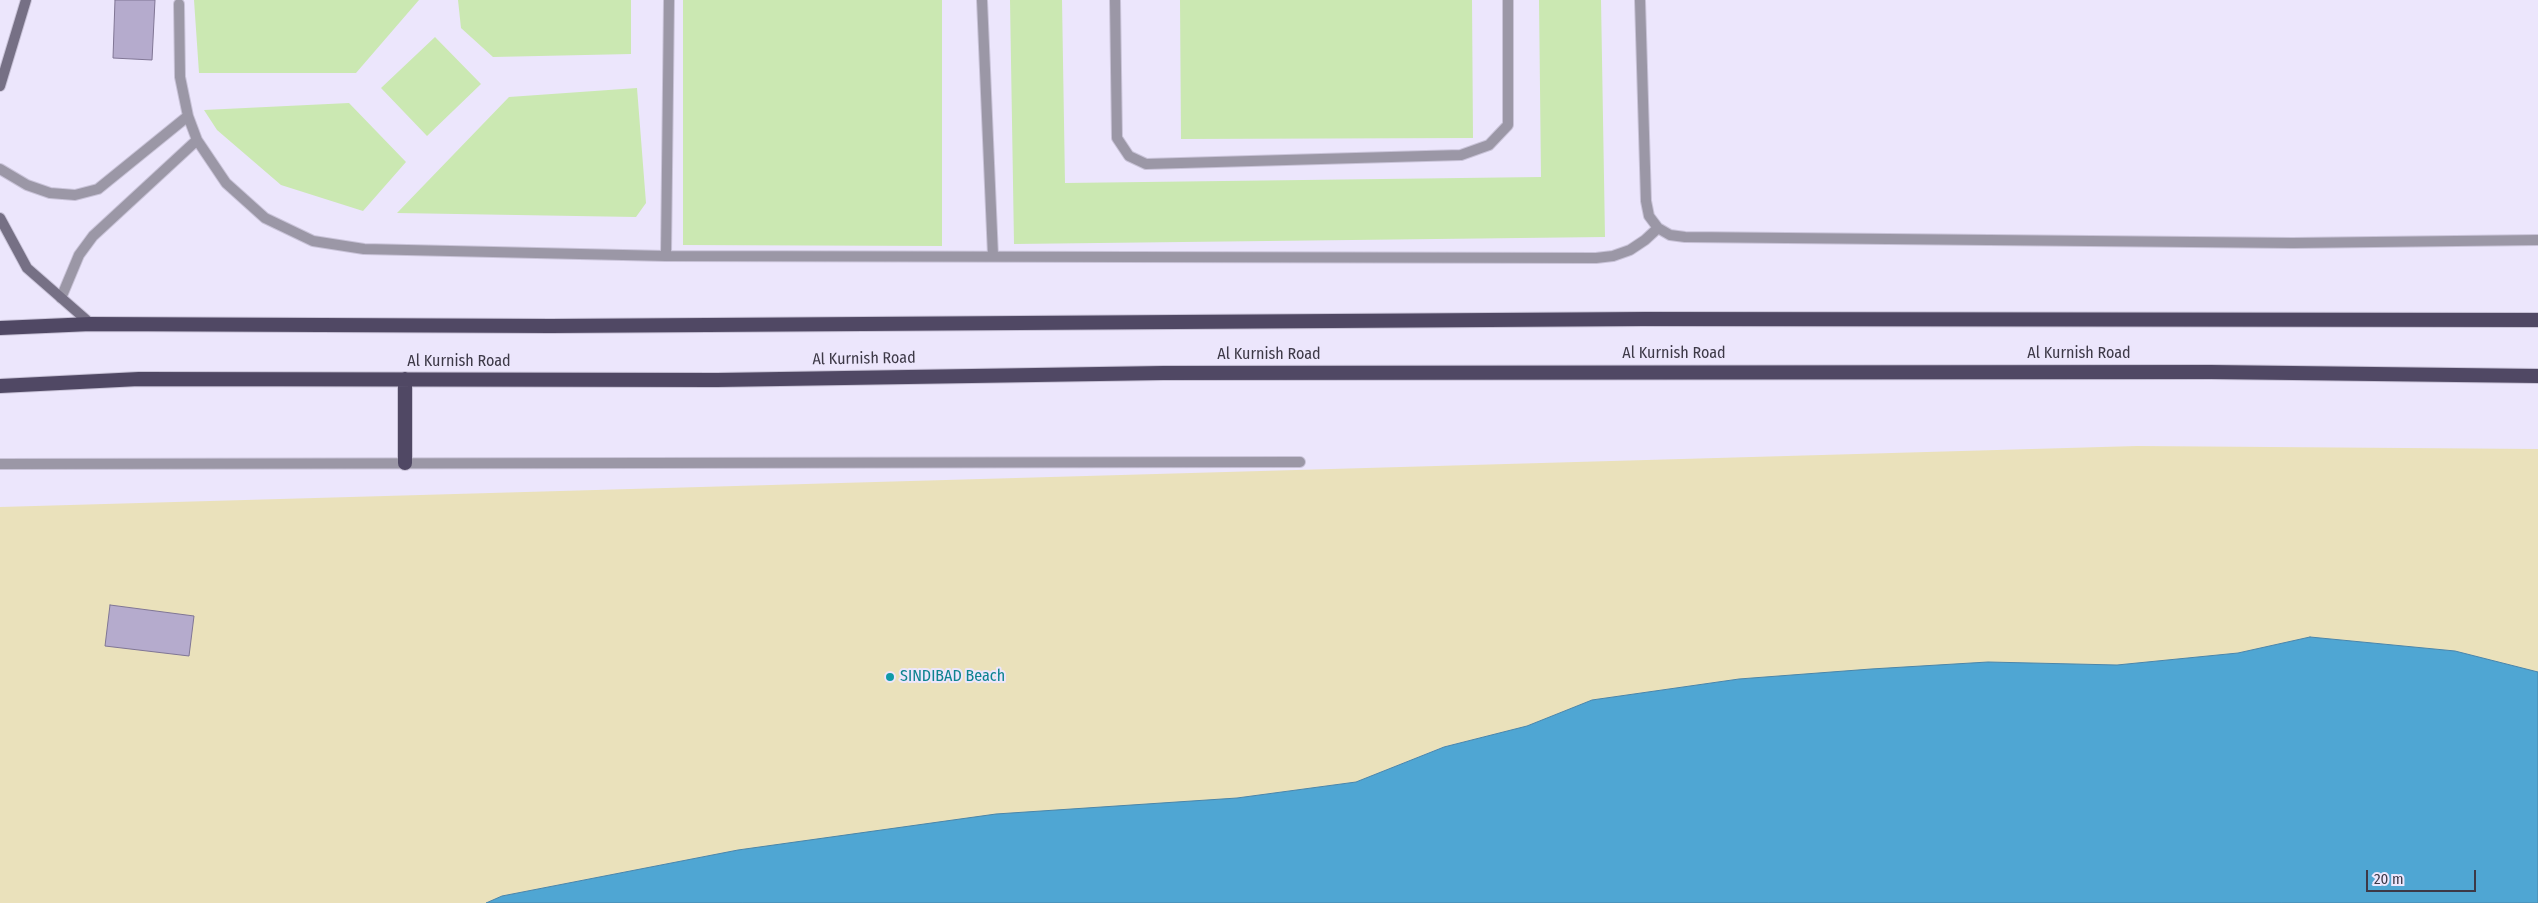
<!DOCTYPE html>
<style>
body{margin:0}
#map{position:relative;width:2538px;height:903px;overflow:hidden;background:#ece6fc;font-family:"Fira Sans Condensed",sans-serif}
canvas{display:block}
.scale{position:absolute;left:2366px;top:870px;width:110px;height:22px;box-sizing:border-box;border:2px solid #3d3947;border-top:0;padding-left:6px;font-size:15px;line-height:18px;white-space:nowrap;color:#3d3947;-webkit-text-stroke:4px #ece6fc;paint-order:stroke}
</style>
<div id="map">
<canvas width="2538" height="903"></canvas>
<div class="scale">20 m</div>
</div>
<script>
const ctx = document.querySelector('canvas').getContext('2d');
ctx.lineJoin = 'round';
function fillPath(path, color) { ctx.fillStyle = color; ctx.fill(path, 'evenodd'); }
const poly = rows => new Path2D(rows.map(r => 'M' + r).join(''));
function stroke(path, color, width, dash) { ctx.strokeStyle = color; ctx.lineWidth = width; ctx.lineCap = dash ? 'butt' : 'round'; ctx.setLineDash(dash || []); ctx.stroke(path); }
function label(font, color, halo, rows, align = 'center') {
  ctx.font = font + ' "Fira Sans Condensed",sans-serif'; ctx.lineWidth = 4; ctx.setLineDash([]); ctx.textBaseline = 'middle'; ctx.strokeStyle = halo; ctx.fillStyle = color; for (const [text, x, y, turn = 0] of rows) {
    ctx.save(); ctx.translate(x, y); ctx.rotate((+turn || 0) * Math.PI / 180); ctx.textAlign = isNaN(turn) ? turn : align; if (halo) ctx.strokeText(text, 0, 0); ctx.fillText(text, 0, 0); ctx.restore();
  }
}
fillPath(poly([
 [194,0,419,0,356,73,199,73],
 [458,0,631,0,631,54,493,57,461,28],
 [683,0,942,0,942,246,683,245],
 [1010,0,1062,0,1065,183,1541,177,1539,0,1601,0,1605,237,1014,244],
 [1180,0,1472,0,1473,138,1181,139],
 [435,37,481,84,427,136,381,88],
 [637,88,646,203,636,217,397,213,509,97],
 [349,103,406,162,363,211,281,185,217,130,204,110]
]), '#cbe8b2');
fillPath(poly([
 [2137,446,2538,449,2538,672,2455,651,2310,637,2238,653,2117,665,1988,662,1739,679,1592,700,1527,726,1443,747,1356,782,1237,798,738,850,502,896,486,903,0,903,0,507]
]), '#eae1bb');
const water = poly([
 [2310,637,2455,651,2538,672,2538,903,486,903,502,896,738,850,996,814,1237,798,1356,782,1444,747,1527,726,1592,700,1739,679,1871,669,1988,662,2117,665,2238,653,2310,637]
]);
fillPath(water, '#4fa6d3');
stroke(water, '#4a85a9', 1);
const building = poly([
 [115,0,155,0,152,60,113,58,115,0],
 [110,605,194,616,189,656,105,646,110,605]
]);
fillPath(building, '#b5abcd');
stroke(building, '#807695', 1);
const service = poly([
 [982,0,993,256],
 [1115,0,1117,138,1129,156,1146,164,1461,155,1489,145,1508,125,1508,0],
 [1640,0,1646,201,1649,216,1658,228,1670,235,1685,237,2293,243,2538,240],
 [179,4,180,77,188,116,197,140,226,183,265,218,313,241,364,249,666,256,1596,258,1613,256,1630,250,1645,240,1658,228],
 [0,169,27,185,50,193,75,195,98,189,188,116],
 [666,256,669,0],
 [61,298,79,255,93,236,197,140],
 [0,464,1300,462]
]);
const secondary = poly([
 [0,86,26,0],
 [0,218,27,268,91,324]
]);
const trunk = poly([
 [0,328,91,324,551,326,1645,319,2538,320],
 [0,386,139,379,717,380,1163,373,2211,372,2538,376],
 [405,463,405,379]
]);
stroke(service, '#c9c3d8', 12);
stroke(secondary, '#c9c3d8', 12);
stroke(trunk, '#c9c3d8', 16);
stroke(service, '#9b97a6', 10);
stroke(secondary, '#767085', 10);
stroke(trunk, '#504864', 14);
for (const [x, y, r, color] of [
 [890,677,5,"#0f9aa8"]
]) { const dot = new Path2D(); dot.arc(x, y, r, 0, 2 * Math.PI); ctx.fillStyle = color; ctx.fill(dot); stroke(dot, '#ece6fc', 2); }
label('16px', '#3d3947', '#ece6fc', [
 ["Al Kurnish Road",1674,354],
 ["Al Kurnish Road",2079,354],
 ["Al Kurnish Road",1269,355],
 ["Al Kurnish Road",864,359,-1],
 ["Al Kurnish Road",459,362]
]);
label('16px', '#0d838f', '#ece6fc', [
 ["SINDIBAD Beach",900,677]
], 'left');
</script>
